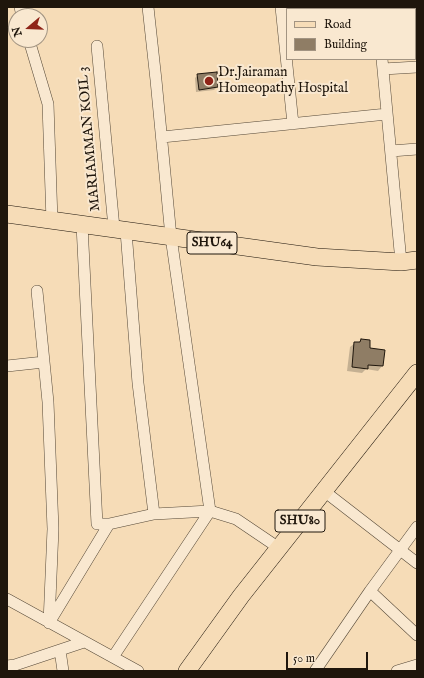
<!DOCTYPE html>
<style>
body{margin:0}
#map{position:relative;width:424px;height:678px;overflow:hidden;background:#f6dcb7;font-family:"IM FELL English",serif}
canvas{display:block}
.frame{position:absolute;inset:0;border:8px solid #1f160c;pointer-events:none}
.legend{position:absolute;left:286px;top:8px;width:130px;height:52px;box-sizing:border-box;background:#f9e8d0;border:1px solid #a29482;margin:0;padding:5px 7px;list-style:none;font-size:12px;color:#1f160c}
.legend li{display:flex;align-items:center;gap:8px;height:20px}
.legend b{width:20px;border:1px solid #a29482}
.north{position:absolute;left:8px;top:8px;width:40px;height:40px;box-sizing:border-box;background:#f9e8d0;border:1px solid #a29482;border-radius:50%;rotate:251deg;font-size:11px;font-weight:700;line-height:16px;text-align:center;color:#1f160c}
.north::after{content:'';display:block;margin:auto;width:14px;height:18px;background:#8f2418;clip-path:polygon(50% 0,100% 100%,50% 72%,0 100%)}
.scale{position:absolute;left:286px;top:652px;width:82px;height:18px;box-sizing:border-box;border:2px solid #1f160c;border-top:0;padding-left:5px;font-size:12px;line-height:14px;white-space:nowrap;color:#1f160c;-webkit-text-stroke:3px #f9e8d0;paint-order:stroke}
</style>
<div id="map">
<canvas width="424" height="678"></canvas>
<div class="frame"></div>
<ul class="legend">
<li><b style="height:5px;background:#f6dcb7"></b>Road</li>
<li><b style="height:11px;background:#8f7d65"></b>Building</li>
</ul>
<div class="north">N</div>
<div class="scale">50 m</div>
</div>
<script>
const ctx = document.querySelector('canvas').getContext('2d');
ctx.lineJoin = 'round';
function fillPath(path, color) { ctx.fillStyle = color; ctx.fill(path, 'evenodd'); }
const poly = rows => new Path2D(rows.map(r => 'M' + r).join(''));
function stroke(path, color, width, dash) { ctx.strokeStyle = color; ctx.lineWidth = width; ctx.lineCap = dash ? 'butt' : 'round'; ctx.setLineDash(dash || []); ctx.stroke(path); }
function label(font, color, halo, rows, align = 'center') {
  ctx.font = font + ' "IM FELL English",serif'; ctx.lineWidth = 4; ctx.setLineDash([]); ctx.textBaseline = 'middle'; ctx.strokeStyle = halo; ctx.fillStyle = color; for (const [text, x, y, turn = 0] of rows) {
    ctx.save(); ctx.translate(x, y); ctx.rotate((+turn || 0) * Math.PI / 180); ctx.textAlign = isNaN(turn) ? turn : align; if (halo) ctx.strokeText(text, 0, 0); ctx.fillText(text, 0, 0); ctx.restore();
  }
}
fillPath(poly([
 [216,74,217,87,214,90,196,92,195,78,198,75],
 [361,340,382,366,378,371,366,369,362,373,347,371,350,347,355,343,358,343]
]), '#0003');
const building = poly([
 [217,72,218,87,199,90,197,74,217,72],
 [361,339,370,340,370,348,385,350,383,366,368,365,368,369,352,367,354,342,360,342,361,339]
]);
fillPath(building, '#8f7d65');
stroke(building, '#1f160c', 1);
const street = poly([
 [20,7,22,16],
 [281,7,293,124],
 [376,7,376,9],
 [29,40,48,104,52,221],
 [97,46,114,228],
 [382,59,401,262],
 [383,69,417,67],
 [162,137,387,114],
 [391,151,417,149],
 [82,225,97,524,109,524],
 [37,291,48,402,53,529,49,623,109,524,154,514,138,383,126,231],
 [7,366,44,362],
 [324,491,417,563],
 [154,514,210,511,236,519,279,548],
 [417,527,370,591,417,635],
 [7,599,138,671],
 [60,650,63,671],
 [113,657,210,511,171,237,156,80,148,7],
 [7,666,15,665,84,642],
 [315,671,370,591],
 [397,671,417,665]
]);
const primary = poly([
 [7,214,317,257,401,262,417,260],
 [187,671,241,596,417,373]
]);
stroke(street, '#554837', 12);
stroke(primary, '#1f160c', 18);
stroke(street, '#f9e8d0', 11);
stroke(primary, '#f6dcb7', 17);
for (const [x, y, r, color] of [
 [209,81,5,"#8f2418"]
]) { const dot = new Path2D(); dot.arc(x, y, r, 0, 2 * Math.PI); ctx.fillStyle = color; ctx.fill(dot); stroke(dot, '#f9e8d0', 1.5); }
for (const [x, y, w] of [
 [212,243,50],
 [300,521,50]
]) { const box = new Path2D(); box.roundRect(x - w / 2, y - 11, w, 22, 3); ctx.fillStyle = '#f9e8d0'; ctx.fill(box); stroke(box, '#1f160c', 1); }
label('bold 13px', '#1f160c', null, [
 ["SHU64",212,243],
 ["SHU80",300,521]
]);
label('14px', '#1f160c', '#f9e8d0', [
 ["Dr.Jairaman",218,73],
 ["Homeopathy Hospital",218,89]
], 'left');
label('14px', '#1f160c', '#f9e8d0', [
 ["MARIAMMAN KOIL 3",90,139,-95]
]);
</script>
